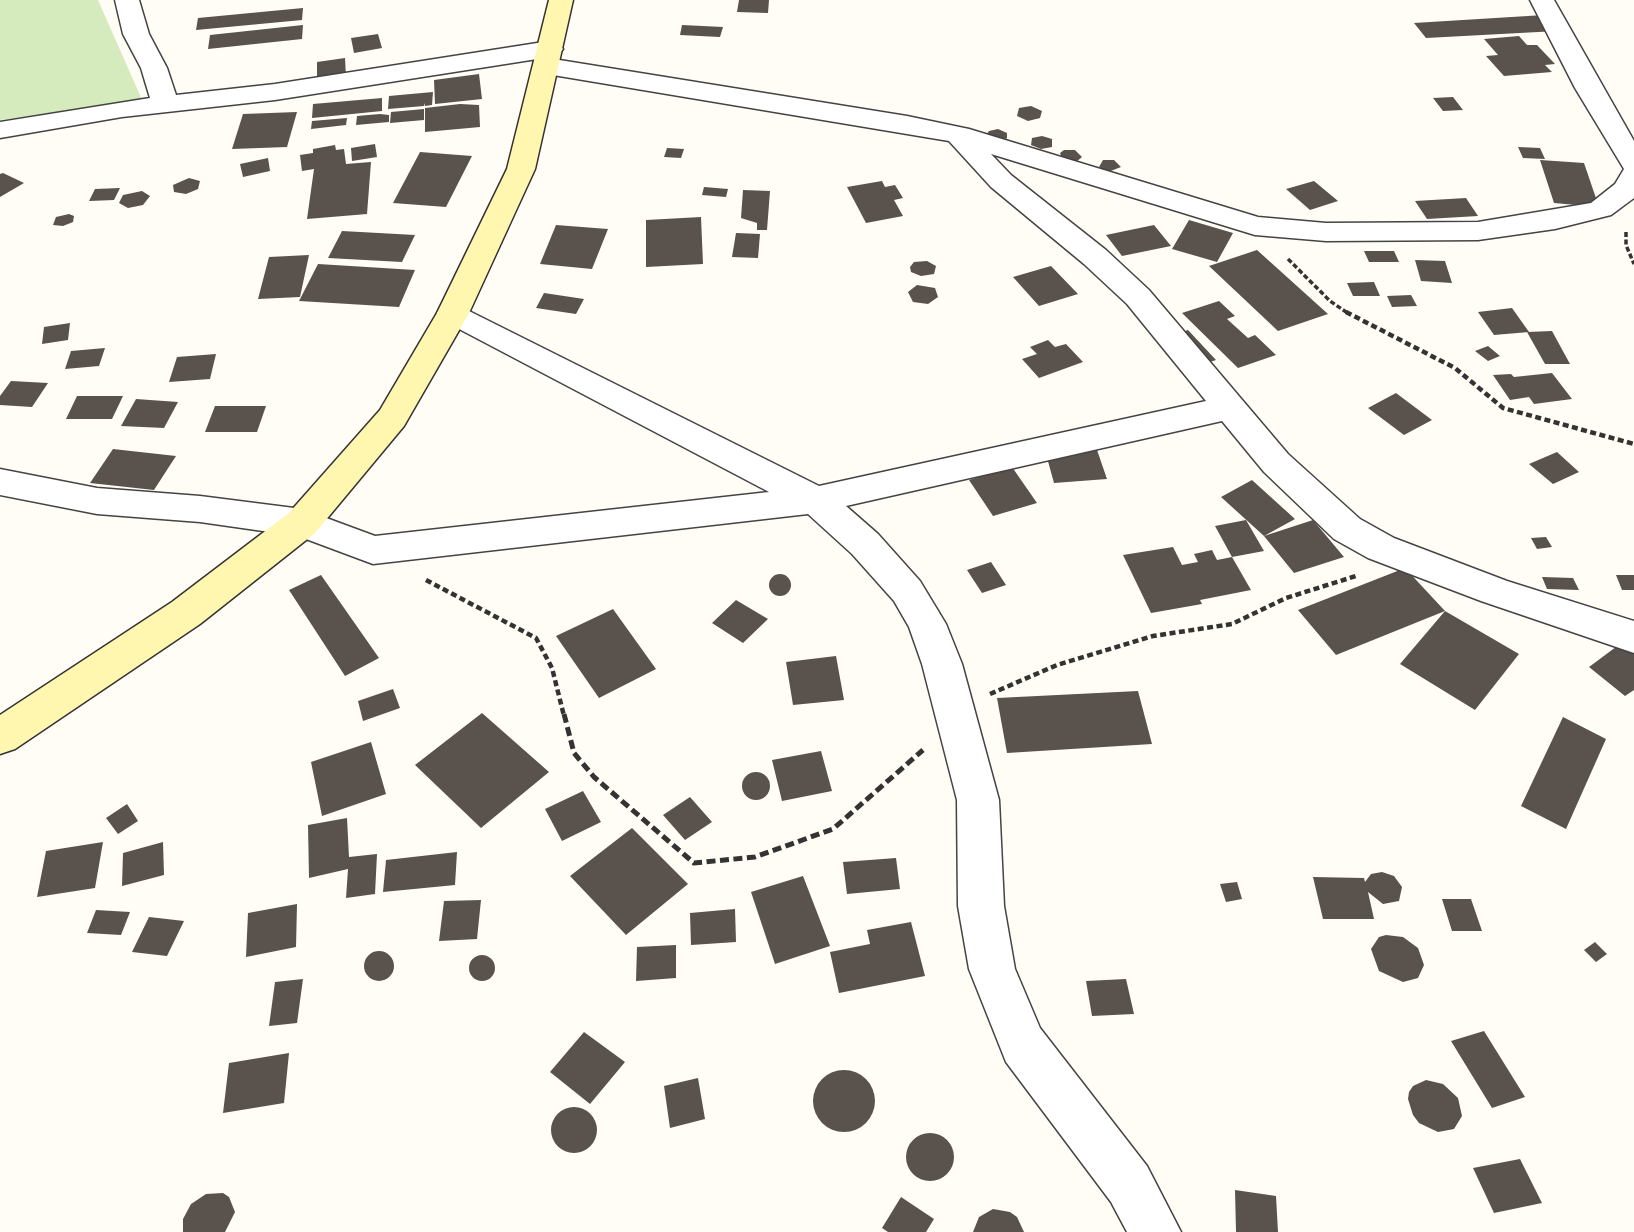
<!DOCTYPE html>
<style>
body{margin:0}
canvas{display:block;background:#fffdf5}
</style>
<canvas width="1634" height="1232"></canvas>
<script>
const ctx = document.querySelector('canvas').getContext('2d');
ctx.lineJoin = 'round';
function fillPath(path, color) { ctx.fillStyle = color; ctx.fill(path, 'evenodd'); }
const poly = rows => new Path2D(rows.map(r => 'M' + r).join(''));
function stroke(path, color, width, dash) { ctx.strokeStyle = color; ctx.lineWidth = width; ctx.lineCap = dash ? 'butt' : 'round'; ctx.setLineDash(dash || []); ctx.stroke(path); }
fillPath(poly([
 [0,0,98,0,143,102,0,120]
]), '#d5ebbd');
fillPath(poly([
 [739,0,769,0,768,13,737,12],
 [303,8,302,20,196,30,198,18],
 [1544,15,1557,31,1426,38,1414,23],
 [303,25,302,39,208,49,210,35],
 [682,25,723,27,720,37,680,35],
 [378,34,382,48,354,53,351,38],
 [1519,36,1527,45,1537,45,1555,64,1545,65,1552,72,1504,76,1486,56,1498,55,1484,39],
 [345,58,346,77,317,81,317,62],
 [479,74,482,99,435,104,434,80],
 [433,92,432,105,425,106,425,103,424,106,388,109,389,96],
 [1453,97,1463,110,1443,111,1433,98],
 [382,98,382,111,312,118,313,104],
 [460,104,479,105,480,127,425,132,425,108],
 [1031,106,1042,111,1040,118,1028,121,1017,116,1019,108],
 [424,109,424,120,390,123,391,112],
 [297,112,287,147,232,149,243,114],
 [380,114,389,115,389,122,356,125,357,116],
 [347,118,346,125,311,129,312,121],
 [998,129,1007,133,1007,138,1002,141,986,135,989,131],
 [1042,136,1052,139,1052,147,1041,149,1031,145,1032,138],
 [375,144,377,157,352,161,351,148],
 [335,145,336,150,344,149,346,164,371,162,367,214,307,219,314,169,302,171,300,155,313,153,313,149],
 [1518,147,1540,148,1545,159,1523,158],
 [667,148,684,149,681,158,664,157],
 [1064,150,1075,150,1082,157,1076,162,1062,159,1060,153],
 [420,152,472,156,446,207,393,203],
 [268,158,270,171,243,177,240,164],
 [1103,160,1114,160,1121,167,1108,172,1099,167],
 [1540,160,1584,163,1599,207,1554,203],
 [3,173,24,183,0,197,0,174],
 [189,178,200,181,198,189,186,194,174,192,173,185],
 [882,181,885,187,895,185,903,198,894,200,903,216,866,223,847,187],
 [1314,181,1338,201,1310,210,1286,189],
 [704,187,728,189,726,197,702,195],
 [120,188,114,200,89,201,95,189],
 [743,190,770,191,767,230,757,230,757,223,741,218],
 [142,191,150,196,143,205,128,208,119,203,123,195],
 [1466,198,1478,216,1427,219,1415,201],
 [69,214,74,216,73,222,63,226,53,225,56,217],
 [701,217,703,264,646,267,646,220],
 [1189,220,1233,233,1217,262,1172,249],
 [556,225,608,229,592,269,540,264],
 [1154,225,1171,246,1122,256,1106,235],
 [342,231,415,235,402,262,328,258],
 [736,233,760,234,758,258,732,257],
 [1257,250,1328,314,1278,331,1209,266],
 [1364,251,1394,251,1399,262,1369,262],
 [309,255,300,297,258,299,269,257],
 [1415,260,1445,261,1452,283,1421,281],
 [927,261,936,266,934,274,921,276,911,272,910,267,914,262],
 [318,264,415,270,399,307,299,301],
 [1051,266,1078,294,1039,306,1013,277],
 [1374,282,1380,296,1353,296,1347,283],
 [917,285,935,288,938,297,928,304,913,302,908,292],
 [544,293,584,299,576,314,536,308],
 [1411,295,1417,306,1392,307,1387,296],
 [1219,301,1235,316,1227,319,1248,338,1255,335,1276,355,1238,368,1182,313],
 [1512,308,1529,332,1494,335,1478,312],
 [70,323,68,340,42,344,44,327],
 [1188,330,1216,360,1204,364,1176,334],
 [1552,331,1570,364,1545,364,1527,332],
 [1048,340,1055,347,1066,344,1083,362,1039,378,1022,359,1037,354,1030,347],
 [1488,346,1500,356,1488,361,1475,351],
 [105,348,99,366,65,369,71,351],
 [216,354,210,379,169,382,177,357],
 [1552,373,1572,399,1534,404,1529,397,1510,400,1493,375,1511,374,1514,377],
 [11,381,48,383,32,407,0,405,0,396],
 [1396,393,1432,420,1404,435,1368,408],
 [77,396,123,396,112,419,66,419],
 [136,399,178,402,164,428,121,426],
 [215,406,266,406,257,432,205,432],
 [113,449,176,456,154,490,90,483],
 [1097,450,1107,479,1054,483,1046,454],
 [1557,452,1579,472,1553,484,1529,464],
 [1012,467,1037,503,993,516,969,480],
 [1252,480,1295,519,1264,536,1221,497],
 [1246,520,1264,551,1232,557,1215,526],
 [1313,520,1344,557,1294,573,1264,536],
 [1546,537,1552,547,1537,549,1531,538],
 [1173,547,1182,565,1198,562,1194,554,1212,550,1217,560,1232,557,1251,590,1200,600,1202,604,1151,613,1123,555],
 [991,562,1006,585,982,593,967,570],
 [1405,568,1445,611,1336,655,1298,610],
 '769 585a11 11 0 1 1 22 0a11 11 0 1 1-22 0Z',
 [321,575,379,658,345,676,289,590],
 [1616,575,1634,575,1634,590,1622,590],
 [1542,577,1573,578,1579,590,1547,589],
 [736,600,768,619,743,643,712,623],
 [613,609,656,669,599,698,556,636],
 [1445,611,1519,654,1475,710,1400,664],
 [1624,641,1634,649,1634,690,1625,696,1589,667],
 [836,656,844,700,793,705,786,662],
 [393,689,400,708,363,721,358,701],
 [1138,691,1152,744,1007,753,997,698],
 [482,713,549,772,481,828,415,765],
 [1563,717,1606,739,1566,829,1521,806],
 [371,742,386,794,322,816,311,762],
 [821,751,832,791,782,801,772,760],
 '742 786a14 14 0 1 1 28 0a14 14 0 1 1-28 0Z',
 [583,791,601,822,562,841,545,809],
 [690,797,712,822,685,840,663,815],
 [127,804,138,821,118,834,106,818],
 [347,818,349,857,377,854,375,894,346,898,348,869,309,878,308,825],
 [632,828,688,884,626,935,570,876],
 [103,842,95,888,37,897,46,851],
 [163,842,164,875,122,886,123,853],
 [457,852,455,885,383,892,386,860],
 [896,858,900,889,847,894,843,862],
 [1382,872,1394,876,1402,887,1399,901,1383,904,1368,892,1374,919,1323,919,1313,877,1364,878,1365,882,1371,874],
 [803,876,830,946,775,964,751,892],
 [1237,882,1242,899,1226,902,1220,884],
 [1442,899,1471,899,1482,931,1452,931],
 [481,900,477,939,439,941,444,901],
 [297,904,296,947,246,957,248,913],
 [735,909,736,942,691,945,690,913],
 [96,910,130,912,121,935,87,933],
 [149,917,184,921,167,956,132,952],
 [911,922,925,976,839,993,830,952,870,944,867,930],
 [1386,935,1403,937,1418,948,1424,965,1418,978,1403,982,1379,971,1371,949,1379,937],
 [1595,942,1607,954,1596,962,1584,950],
 [676,945,676,978,636,981,637,947],
 '364 966a15 15 0 1 1 30 0a15 15 0 1 1-30 0Z',
 '469 968a13 13 0 1 1 26 0a13 13 0 1 1-26 0Z',
 [303,979,297,1023,269,1026,275,982],
 [1126,979,1134,1014,1092,1016,1086,981],
 [1484,1031,1525,1097,1492,1108,1451,1041],
 [584,1032,625,1062,590,1104,550,1072],
 [289,1053,284,1103,223,1113,229,1063],
 '813 1101a31 31 0 1 1 62 0a31 31 0 1 1-62 0Z',
 [698,1078,705,1119,670,1128,664,1086],
 [1426,1080,1443,1084,1458,1098,1462,1116,1454,1129,1438,1132,1419,1123,1413,1115,1408,1099,1409,1092,1413,1086],
 '551 1130a23 23 0 1 1 46 0a23 23 0 1 1-46 0Z',
 '906 1157a24 24 0 1 1 48 0a24 24 0 1 1-48 0Z',
 [1520,1159,1542,1203,1494,1213,1473,1168],
 [1235,1190,1276,1196,1278,1232,1236,1232],
 [223,1193,229,1197,235,1212,225,1232,183,1232,183,1219,191,1204,206,1194],
 [901,1197,934,1219,926,1232,888,1232,882,1228],
 [993,1209,1010,1212,1017,1217,1024,1232,973,1232,979,1217]
]), '#5a524d');
const street = poly([
 [115,0,139,0,149,34,167,68,176,95,275,84,550,41,559,44,563,49,559,54,550,57,275,100,122,117,0,138,0,122,150,98,141,68,123,34,115,0],
 [1530,0,1554,0,1634,141,1634,198,1611,215,1555,229,1478,240,1326,241,1255,235,991,154,1011,175,1106,250,1149,290,1288,454,1360,519,1394,538,1507,581,1634,621,1634,653,1481,601,1368,558,1334,539,1264,472,1222,421,846,506,878,534,920,581,946,624,962,664,999,800,1004,906,1015,969,1040,1028,1147,1166,1181,1232,1127,1232,1111,1202,1006,1062,969,969,958,906,957,800,922,664,909,627,894,601,852,554,808,514,373,564,298,536,200,522,97,514,0,495,0,469,97,488,200,496,302,509,375,536,769,492,442,320,437,313,442,306,453,303,819,486,1206,401,1127,304,1084,264,991,187,949,141,547,74,538,72,534,66,538,60,547,58,907,116,969,129,1258,217,1326,223,1478,222,1591,203,1615,184,1624,169,1575,88,1530,0]
]);
const secondary = poly([
 [549,0,573,0,535,169,469,313,404,426,315,533,200,624,15,749,0,754,0,715,172,602,289,513,380,410,437,313,507,169,549,0]
]);
stroke(street, '#444', 3);
stroke(secondary, '#333', 3);
stroke(poly([
 [1626,232,1626,245,1634,264],
 [1288,259,1330,301,1349,314]
]), '#333', 3.5, [5, 2.5]);
stroke(poly([
 [1346,312,1455,368,1503,408,1634,444],
 [426,580,536,638,552,668,564,716],
 [990,694,1057,665,1153,636,1232,624,1286,598,1356,576]
]), '#333', 4.5, [6, 3.5]);
stroke(poly([
 [564,714,574,753,594,777,694,863,755,857,833,829,923,750]
]), '#333', 5, [9, 4.5]);
fillPath(street, '#fff');
fillPath(secondary, '#fff6b0');
</script>
